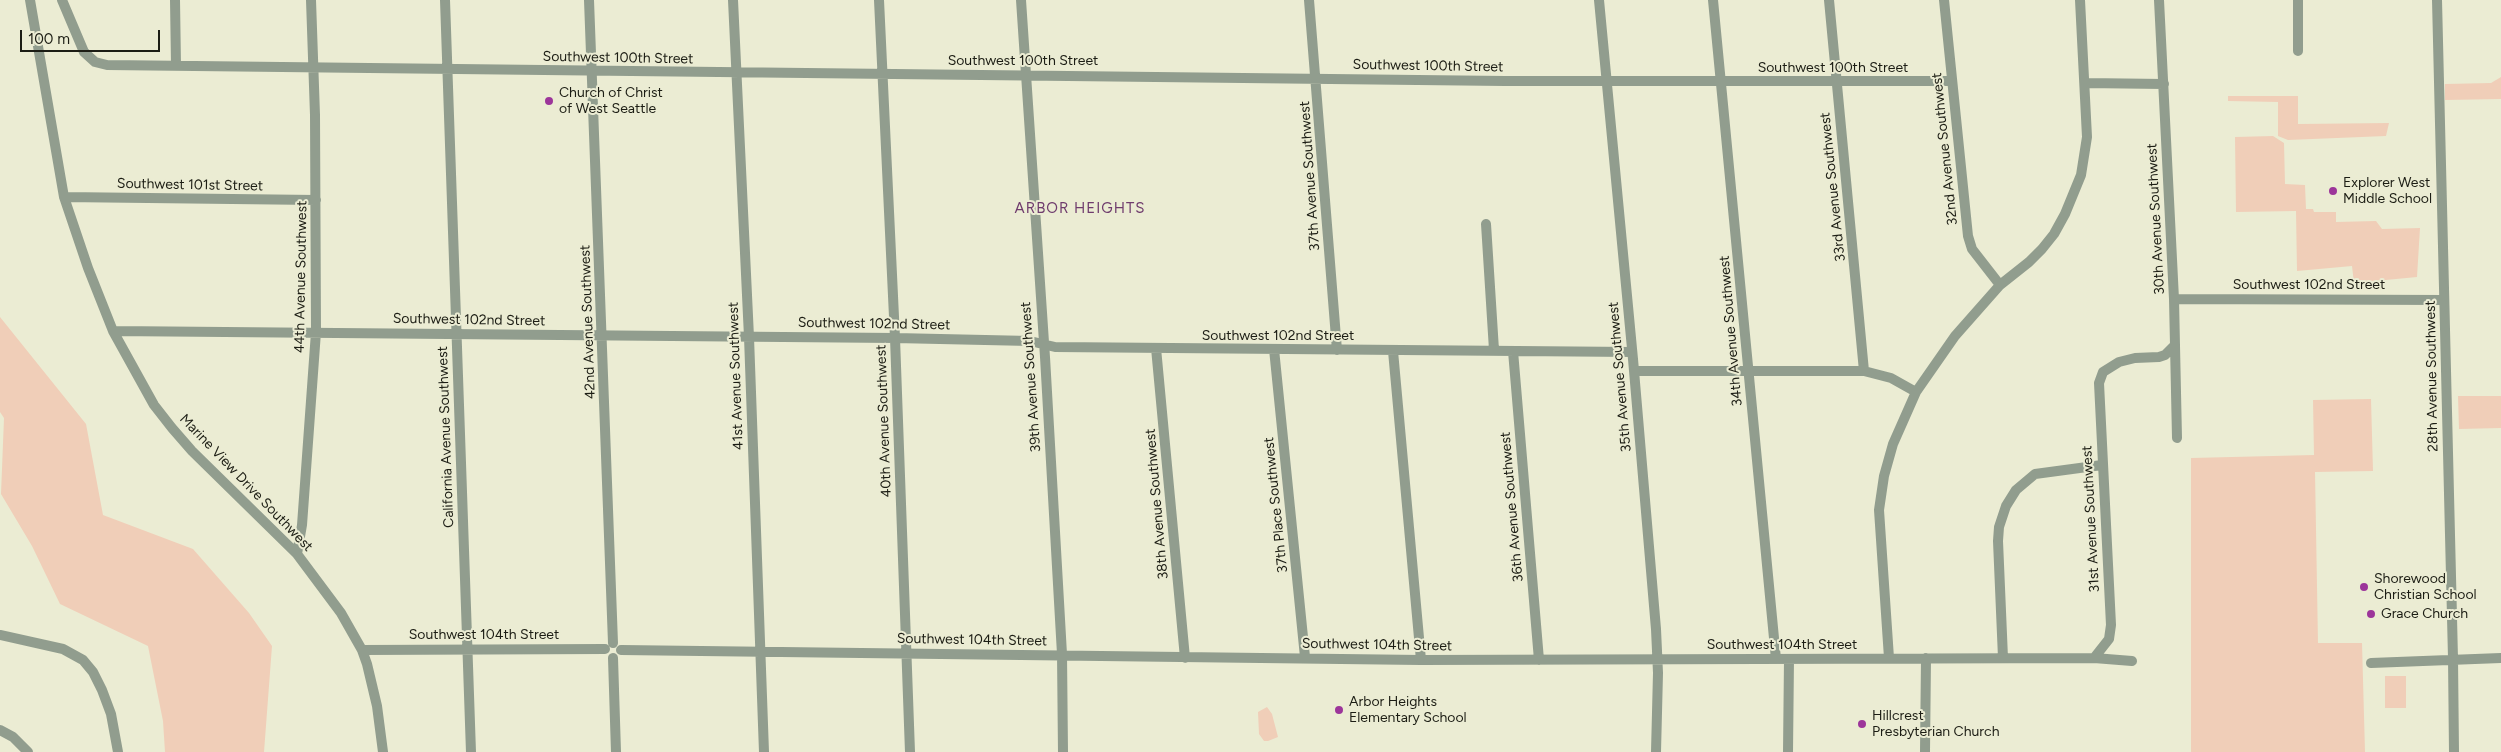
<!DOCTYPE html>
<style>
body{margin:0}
#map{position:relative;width:2501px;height:752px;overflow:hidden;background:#ebecd3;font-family:Figtree,sans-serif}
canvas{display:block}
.scale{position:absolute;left:20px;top:30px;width:140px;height:22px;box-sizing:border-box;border:2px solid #1c1d14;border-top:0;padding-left:6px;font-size:15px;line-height:18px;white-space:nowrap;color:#1c1d14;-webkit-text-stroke:4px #ebecd3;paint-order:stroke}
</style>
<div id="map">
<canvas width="2501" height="752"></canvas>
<div class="scale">100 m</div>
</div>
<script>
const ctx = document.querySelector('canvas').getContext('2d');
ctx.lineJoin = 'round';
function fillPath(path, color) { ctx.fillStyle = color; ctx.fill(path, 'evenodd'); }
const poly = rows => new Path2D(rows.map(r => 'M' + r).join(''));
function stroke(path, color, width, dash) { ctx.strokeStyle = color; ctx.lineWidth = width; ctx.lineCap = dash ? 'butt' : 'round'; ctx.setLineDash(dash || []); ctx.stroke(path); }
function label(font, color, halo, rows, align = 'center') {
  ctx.font = font + ' Figtree,sans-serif'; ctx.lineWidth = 4; ctx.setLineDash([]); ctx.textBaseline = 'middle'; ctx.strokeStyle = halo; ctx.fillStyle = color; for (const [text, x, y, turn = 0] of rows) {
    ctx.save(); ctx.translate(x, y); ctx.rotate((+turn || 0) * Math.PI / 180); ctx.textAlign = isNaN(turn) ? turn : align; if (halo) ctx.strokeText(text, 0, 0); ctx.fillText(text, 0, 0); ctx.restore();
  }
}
fillPath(poly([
 [2501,77,2501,99,2445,100,2445,84,2491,83],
 [2228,96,2298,96,2298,124,2389,123,2386,136,2288,140,2278,136,2278,102,2228,101],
 [2273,136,2284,143,2285,184,2305,185,2306,209,2313,209,2314,212,2336,212,2336,222,2376,221,2382,229,2420,228,2417,277,2354,283,2352,266,2297,271,2296,211,2236,212,2235,137],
 [0,317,86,424,103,515,193,549,249,613,272,646,264,752,165,752,163,721,148,646,60,604,32,546,1,494,4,418,0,412],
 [2458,396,2501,396,2501,428,2459,429],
 [2371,399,2373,471,2315,472,2318,643,2362,643,2365,752,2191,752,2191,458,2314,455,2313,400],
 [2385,676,2406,676,2406,708,2385,708],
 [1267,707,1272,714,1278,737,1268,741,1264,741,1259,734,1258,712]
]), '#f0ceb8');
stroke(poly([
 [30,0,64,197,88,268,113,331,154,405,172,428,192,451,297,554,341,613,362,650,367,664,377,706,383,752],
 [62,0,84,52,95,62,107,65,1505,81,1951,81],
 [175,0,176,65],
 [445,0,471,752],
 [589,0,613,643],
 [733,0,749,337,764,752],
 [879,0,895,338,910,752],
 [1021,0,1045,357,1062,654,1063,752],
 [1309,0,1337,350],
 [1599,0,1633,359,1656,629,1658,673,1656,752],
 [1713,0,1776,659],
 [1829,0,1864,371],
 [1944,0,1968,236,1972,249,2000,285],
 [2159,0,2174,299,2177,438],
 [2298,0,2298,51],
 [2437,0,2453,658,2454,752],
 [2085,83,2164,84],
 [64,197,316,200],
 [1486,224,1494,350],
 [2174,299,2444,300],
 [113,331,895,338,1030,341,1055,347,1632,352],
 [1156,348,1185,658],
 [1274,349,1305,657],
 [1393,351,1421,660],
 [1513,351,1539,660],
 [1634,371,1864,371,1891,378,1916,392],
 [297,554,302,525,316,332,315,115,311,0],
 [0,635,63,649,83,660,93,672,102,690,111,714,118,752],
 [362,650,605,649],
 [621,650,1421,660,2094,658,2132,661],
 [613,658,616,752],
 [1889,658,1879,510,1884,476,1893,444,1916,392,1955,336,2000,285,2029,262,2042,249,2054,234,2065,214,2081,175,2087,137,2080,0],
 [2003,658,1998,541,1999,527,2006,506,2016,490,2035,474,2102,465],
 [2094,658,2109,639,2111,625,2099,383,2103,372,2119,362,2135,358,2159,357,2165,355,2175,345],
 [2371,663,2501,658],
 [0,730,13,737,28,752],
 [1788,752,1789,659],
 [1925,752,1926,658]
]), '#919d8e', 10);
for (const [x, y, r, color] of [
 [549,101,5,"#9c359a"],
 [2333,191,5,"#9c359a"],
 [2364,587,5,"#9c359a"],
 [2371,614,5,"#9c359a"],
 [1339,710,5,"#9c359a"],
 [1862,724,5,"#9c359a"]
]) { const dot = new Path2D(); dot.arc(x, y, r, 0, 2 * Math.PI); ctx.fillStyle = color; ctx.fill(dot); stroke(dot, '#ebecd3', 2); }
label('14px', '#1c1d14', '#ebecd3', [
 ["Southwest 100th Street",618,58,1],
 ["Southwest 100th Street",1023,61],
 ["Southwest 100th Street",1428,66,1],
 ["Southwest 100th Street",1833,68],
 ["32nd Avenue Southwest",1945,149,-96],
 ["37th Avenue Southwest",1310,176,-94],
 ["Southwest 101st Street",190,185,1],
 ["33rd Avenue Southwest",1833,187,-96],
 ["30th Avenue Southwest",2156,219,-93],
 ["44th Avenue Southwest",301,277,-89],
 ["Southwest 102nd Street",2309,285],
 ["Southwest 102nd Street",469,320,1],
 ["42nd Avenue Southwest",588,322,-92],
 ["Southwest 102nd Street",874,324,1],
 ["34th Avenue Southwest",1731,331,-95],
 ["Southwest 102nd Street",1278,336],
 ["41st Avenue Southwest",736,376,-92],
 ["28th Avenue Southwest",2432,376,-91],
 ["39th Avenue Southwest",1031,377,-94],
 ["35th Avenue Southwest",1620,377,-95],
 ["40th Avenue Southwest",884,421,-92],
 ["California Avenue Southwest",446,437,-92],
 ["Marine View Drive Southwest",246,483,46],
 ["38th Avenue Southwest",1157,504,-95],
 ["37th Place Southwest",1276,505,-96],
 ["36th Avenue Southwest",1512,507,-95],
 ["31st Avenue Southwest",2091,519,-93],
 ["Southwest 104th Street",484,635],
 ["Southwest 104th Street",972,640,1],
 ["Southwest 104th Street",1377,645,1],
 ["Southwest 104th Street",1782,645]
]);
label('14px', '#1c1d14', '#ebecd3', [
 ["Church of Christ",559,93],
 ["of West Seattle",559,109],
 ["Explorer West",2343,183],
 ["Middle School",2343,199],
 ["Shorewood",2374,579],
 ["Christian School",2374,595],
 ["Grace Church",2381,614],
 ["Arbor Heights",1349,702],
 ["Elementary School",1349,718],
 ["Hillcrest",1872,716],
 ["Presbyterian Church",1872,732]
], 'left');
ctx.letterSpacing = '1px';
label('15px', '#6f3c6d', '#ebecd3', [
 ["ARBOR HEIGHTS",1080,209]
]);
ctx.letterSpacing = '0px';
</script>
